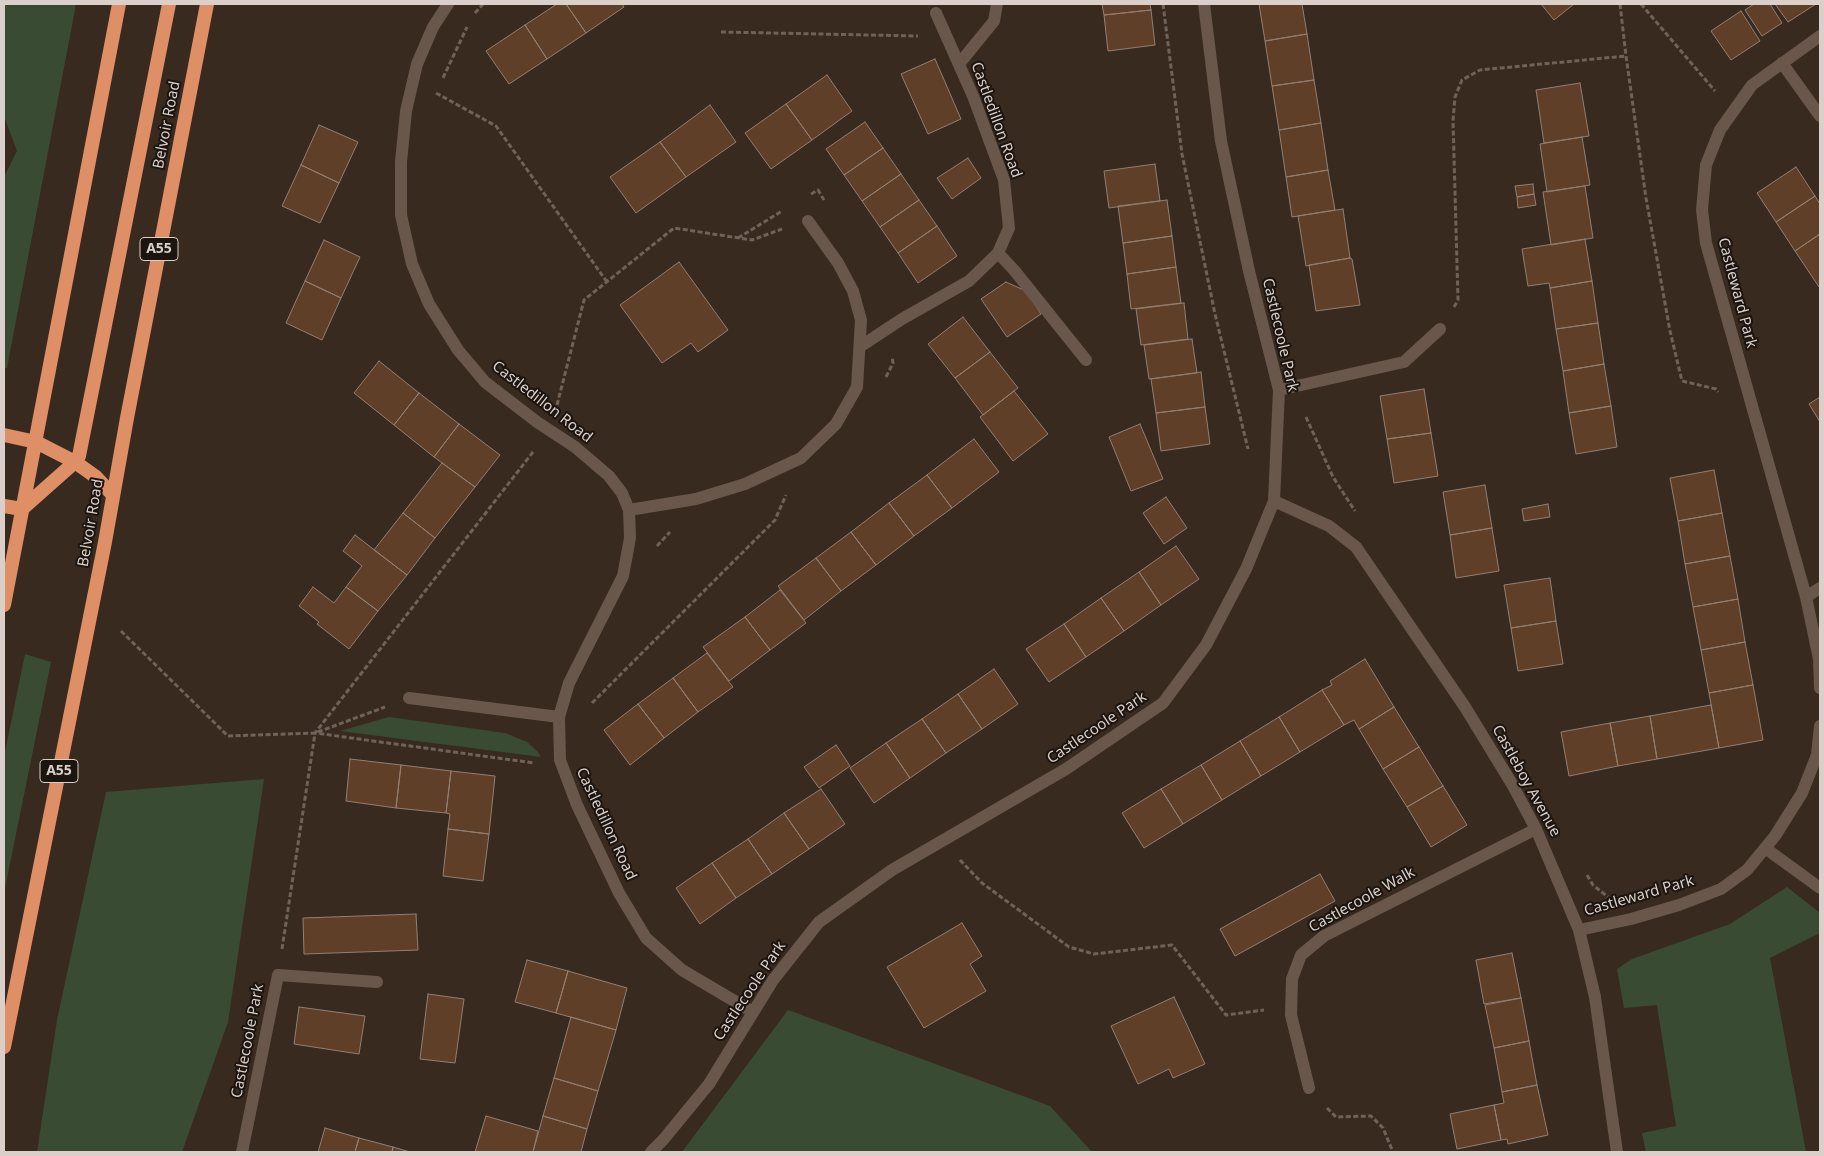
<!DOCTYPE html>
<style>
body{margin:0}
#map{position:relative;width:1824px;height:1156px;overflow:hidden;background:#392a1f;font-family:"Noto Sans",sans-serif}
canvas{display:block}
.frame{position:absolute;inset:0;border:5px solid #dacfc9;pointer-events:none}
</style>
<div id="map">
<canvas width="1824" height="1156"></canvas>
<div class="frame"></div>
</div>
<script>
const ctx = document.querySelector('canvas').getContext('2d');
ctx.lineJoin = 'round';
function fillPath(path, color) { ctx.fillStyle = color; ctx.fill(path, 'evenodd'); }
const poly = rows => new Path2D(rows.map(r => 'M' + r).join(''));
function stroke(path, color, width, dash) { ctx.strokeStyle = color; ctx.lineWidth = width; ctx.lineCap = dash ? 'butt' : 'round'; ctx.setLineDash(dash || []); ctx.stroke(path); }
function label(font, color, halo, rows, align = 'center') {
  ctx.font = font + ' "Noto Sans",sans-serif'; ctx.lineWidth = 4; ctx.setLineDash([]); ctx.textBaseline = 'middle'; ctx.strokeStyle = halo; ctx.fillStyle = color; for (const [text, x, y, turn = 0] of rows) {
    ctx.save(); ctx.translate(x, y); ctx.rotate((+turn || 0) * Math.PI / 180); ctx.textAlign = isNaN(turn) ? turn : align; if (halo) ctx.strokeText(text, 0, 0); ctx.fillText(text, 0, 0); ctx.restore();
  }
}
fillPath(poly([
 [4,4,76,4,7,368,4,368,4,177,17,151,4,116],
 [25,654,51,662,4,893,4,757],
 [389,717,505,733,527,742,537,751,541,757,340,731],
 [264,779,228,1022,182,1152,37,1152,57,1020,106,792],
 [1787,887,1820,913,1820,933,1770,958,1806,1152,1646,1152,1642,1133,1676,1126,1657,1005,1624,1008,1617,969,1632,959,1730,924],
 [788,1010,1050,1106,1092,1152,682,1152]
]), '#394c33');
const building = poly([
 [557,4,566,4,586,33,547,59,525,25,557,4],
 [566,4,622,4,624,7,586,33,566,4],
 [1102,4,1150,4,1151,10,1104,15,1102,4],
 [1259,4,1302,4,1307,34,1265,41,1259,4],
 [1541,4,1574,4,1554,20,1541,4],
 [1754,4,1770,4,1782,23,1762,36,1745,10,1754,4],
 [1775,4,1816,4,1788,22,1775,4],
 [1151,10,1155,45,1108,51,1104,15,1151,10],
 [1741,11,1760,41,1731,60,1711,31,1741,11],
 [525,25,547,59,509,84,486,51,525,25],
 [1307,34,1314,80,1272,86,1265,41,1307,34],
 [935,59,961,119,928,134,901,74,935,59],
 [827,75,852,111,812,140,786,104,827,75],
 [1314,80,1321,123,1279,130,1272,86,1314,80],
 [1580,83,1589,136,1544,143,1536,90,1580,83],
 [786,104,812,140,771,169,745,133,786,104],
 [710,105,736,142,686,177,660,142,710,105],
 [865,122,883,148,844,175,826,149,865,122],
 [1321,123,1328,170,1286,177,1279,130,1321,123],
 [319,125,358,142,339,183,301,165,319,125],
 [1582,137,1590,185,1547,192,1540,144,1582,137],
 [660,142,686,177,636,213,610,177,660,142],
 [883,148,901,174,862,201,844,175,883,148],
 [968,158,981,178,952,199,937,178,968,158],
 [1155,164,1160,201,1109,208,1104,171,1155,164],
 [301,165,339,183,320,223,282,206,301,165],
 [1796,167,1815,196,1776,222,1757,193,1796,167],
 [1328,170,1335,210,1292,217,1286,177,1328,170],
 [901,174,919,200,880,227,862,201,901,174],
 [1533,184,1534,194,1517,197,1515,186,1533,184],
 [1585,186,1593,238,1551,245,1543,192,1585,186],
 [1534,194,1536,205,1518,208,1517,197,1534,194],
 [1815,196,1820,204,1820,234,1795,251,1776,222,1815,196],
 [919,200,937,226,898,253,880,227,919,200],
 [1167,200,1172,236,1123,243,1118,206,1167,200],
 [1343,209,1350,258,1306,266,1298,216,1343,209],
 [937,226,957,256,918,283,898,253,937,226],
 [1820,234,1820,286,1819,287,1795,251,1820,234],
 [1172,236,1176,267,1127,274,1123,243,1172,236],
 [1585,239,1592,281,1550,288,1549,283,1528,286,1522,249,1585,239],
 [324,240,360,257,341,298,305,281,324,240],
 [1350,258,1352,259,1360,305,1316,311,1309,265,1350,258],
 [679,262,728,330,698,352,691,343,662,363,620,305,679,262],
 [1176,267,1181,303,1131,309,1127,274,1176,267],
 [305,281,341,298,322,340,286,323,305,281],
 [1592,281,1598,323,1556,329,1550,288,1592,281],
 [1006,282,1026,291,1041,314,1007,337,981,299,1006,282],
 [1184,303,1188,339,1141,345,1136,309,1184,303],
 [963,317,990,352,955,378,928,344,963,317],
 [1598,323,1604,364,1563,371,1556,329,1598,323],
 [1192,339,1197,373,1149,379,1144,345,1192,339],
 [990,352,1018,388,983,415,955,378,990,352],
 [379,361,419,393,394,425,354,393,379,361],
 [1604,364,1611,406,1569,413,1563,371,1604,364],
 [1201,372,1205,407,1156,413,1151,379,1201,372],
 [1424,389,1431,433,1387,439,1380,396,1424,389],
 [1014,391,1048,434,1013,461,980,417,1014,391],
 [419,393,459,424,434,457,394,425,419,393],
 [1820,397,1820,422,1809,404,1820,397],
 [1611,406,1617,447,1576,454,1569,413,1611,406],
 [1205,407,1210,444,1161,451,1156,413,1205,407],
 [459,424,500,455,475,487,434,457,459,424],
 [1140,424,1163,479,1131,491,1109,437,1140,424],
 [1431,433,1438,476,1394,483,1387,439,1431,433],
 [974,439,999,472,952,508,927,475,974,439],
 [442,463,475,487,435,538,403,513,442,463],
 [1714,470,1722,513,1678,521,1670,478,1714,470],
 [927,475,952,508,914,536,889,503,927,475],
 [1485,485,1492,528,1450,535,1443,492,1485,485],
 [1166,497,1187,528,1164,544,1143,513,1166,497],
 [889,503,914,536,876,565,851,532,889,503],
 [1548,504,1550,517,1524,521,1522,509,1548,504],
 [403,513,435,538,407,575,374,550,403,513],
 [1722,513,1730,556,1685,564,1678,521,1722,513],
 [1492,528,1499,571,1456,578,1450,535,1492,528],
 [851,532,876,565,841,591,816,558,851,532],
 [355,535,407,575,378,611,346,587,362,566,343,551,355,535],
 [1176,546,1199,579,1161,605,1139,572,1176,546],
 [1730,556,1738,599,1693,607,1685,564,1730,556],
 [816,558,841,591,804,620,778,586,816,558],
 [1139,572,1161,605,1124,631,1101,598,1139,572],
 [1550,578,1556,621,1511,628,1504,585,1550,578],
 [313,587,334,603,346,587,378,611,349,649,317,624,319,622,299,606,313,587],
 [780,590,806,623,770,650,745,617,780,590],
 [1101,598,1124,631,1086,657,1064,624,1101,598],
 [1738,599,1745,642,1701,650,1693,607,1738,599],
 [745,617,770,650,729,681,703,647,745,617],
 [1556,621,1563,664,1518,671,1511,628,1556,621],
 [1064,624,1086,657,1049,682,1026,649,1064,624],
 [1745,642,1753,685,1709,693,1701,650,1745,642],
 [707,653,733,687,698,712,673,678,707,653],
 [1365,659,1394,707,1359,729,1354,720,1344,725,1322,690,1332,685,1330,681,1365,659],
 [994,669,1018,704,982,729,958,694,994,669],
 [673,678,698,712,664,738,638,704,673,678],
 [1753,685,1763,740,1719,748,1709,693,1753,685],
 [1322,690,1344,725,1300,752,1279,717,1322,690],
 [958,694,982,729,946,753,922,719,958,694],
 [638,704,664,738,630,765,604,730,638,704],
 [1711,705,1719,748,1657,759,1650,716,1711,705],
 [1394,707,1419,747,1383,769,1359,729,1394,707],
 [1650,716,1657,759,1618,766,1610,723,1650,716],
 [1279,717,1300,752,1261,776,1240,741,1279,717],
 [922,719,946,753,910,778,886,743,922,719],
 [1610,723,1618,766,1569,776,1561,732,1610,723],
 [1240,741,1261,776,1222,800,1201,765,1240,741],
 [886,743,910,778,874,803,850,768,886,743],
 [836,745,850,766,819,788,804,767,836,745],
 [1419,747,1443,786,1407,807,1383,769,1419,747],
 [350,759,401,765,396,808,346,801,350,759],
 [401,765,451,771,446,813,396,808,401,765],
 [1201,765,1222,800,1183,824,1161,789,1201,765],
 [451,771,495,776,489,834,448,829,450,814,446,813,451,771],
 [1443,786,1467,825,1431,847,1407,807,1443,786],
 [821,789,845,824,809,849,784,813,821,789],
 [1161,789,1183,824,1144,848,1122,813,1161,789],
 [784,813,809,849,772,874,748,839,784,813],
 [448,829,489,834,483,881,443,876,448,829],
 [748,839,772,874,736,898,712,863,748,839],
 [712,863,736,898,700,924,676,888,712,863],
 [1320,874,1335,901,1235,956,1220,929,1320,874],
 [416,914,418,950,304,954,303,918,416,914],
 [962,923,982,956,970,964,986,991,924,1028,887,967,962,923],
 [1512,953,1521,998,1484,1004,1476,960,1512,953],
 [527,960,568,971,556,1013,515,1002,527,960],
 [568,971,627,988,616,1030,556,1013,568,971],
 [428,994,464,999,455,1063,420,1059,428,994],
 [1174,997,1205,1064,1173,1078,1169,1069,1138,1084,1111,1026,1174,997],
 [1521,998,1529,1041,1494,1048,1485,1005,1521,998],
 [299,1007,365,1016,359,1054,294,1044,299,1007],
 [571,1017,616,1030,598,1091,554,1078,571,1017],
 [1529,1041,1537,1085,1502,1092,1494,1048,1529,1041],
 [554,1078,598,1091,587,1129,543,1116,554,1078],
 [1537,1085,1548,1135,1508,1144,1507,1139,1501,1140,1494,1105,1504,1103,1502,1092,1537,1085],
 [1494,1105,1501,1140,1457,1149,1450,1114,1494,1105],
 [486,1116,538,1131,533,1152,475,1152,486,1116],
 [543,1116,587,1129,581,1152,533,1152,543,1116],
 [325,1128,359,1138,355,1152,318,1152,325,1128],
 [359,1138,393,1147,392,1152,355,1152,359,1138],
 [393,1147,410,1152,392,1152,393,1147]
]);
fillPath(building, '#603f28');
stroke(building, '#927f73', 1);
stroke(poly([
 [1163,4,1182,154,1215,314,1248,449],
 [1620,4,1626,56,1646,198,1670,331,1682,381,1716,389,1718,392],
 [1641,4,1715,91],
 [475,13,483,4],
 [721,32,918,36],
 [443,78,467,27],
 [436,93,496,126,607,282],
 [811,194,818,190,824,200],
 [738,238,782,211],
 [1454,307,1458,300,1453,121,1455,97,1462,80,1480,70,1626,56],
 [886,377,893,363,892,357],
 [557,405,584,300,674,228,752,240,782,229],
 [1306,417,1333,477,1355,511],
 [533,452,315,733,534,763],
 [657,546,670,532],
 [121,631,228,736,315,733,385,707],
 [592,703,775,520,786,495],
 [960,860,982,883,1069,947,1094,954,1172,945,1226,1015,1264,1010],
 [1587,875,1593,885,1608,897],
 [282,949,315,733],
 [1327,1108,1336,1117,1371,1116,1383,1128,1393,1152]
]), '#6f6258', 3, [5, 2.5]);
stroke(poly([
 [1782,63,1820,116],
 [959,64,994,21,997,4],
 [998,253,1014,270,1086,360],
 [1279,390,1404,362,1440,329],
 [1765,848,1820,888]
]), '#69574c', 12);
stroke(poly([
 [448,4,433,27,417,64,406,111,401,162,401,215,412,264,429,304,458,350,485,382,537,422,575,447,609,476,622,493,629,510,630,538,623,576,569,683,559,717,560,760,577,805,619,893,646,938,682,970,753,1012],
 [1820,36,1752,85,1720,130,1706,165,1702,210,1706,243,1806,597,1819,659,1820,688],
 [861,346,902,319,969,281,998,253,1009,228,1004,180,973,96,936,13],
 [1274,501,1329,526,1356,547,1465,707,1512,784,1536,829,1579,930,1595,997,1617,1152],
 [629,510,696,499,745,484,801,458,836,424,857,387,861,320,853,291,838,263,808,221],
 [1806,597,1820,588],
 [409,698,559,717],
 [1579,930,1631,919,1679,905,1721,889,1747,870,1775,836,1802,793,1817,755,1820,726],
 [1309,1088,1291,1015,1292,979,1301,955,1324,936,1536,829],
 [242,1152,278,975,377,982],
 [651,1152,663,1140,709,1084,773,980,819,922,892,870,1066,769,1163,703,1206,645,1246,569,1274,501,1279,390,1249,271,1221,141,1204,4]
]), '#69574c', 12);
stroke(poly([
 [4,435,36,442,75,462,96,477,112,494],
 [4,506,22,509],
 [22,509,75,462,79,456,169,4],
 [4,605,119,4],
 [4,1047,105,542,127,418,207,4]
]), '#de8f65', 14);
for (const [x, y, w] of [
 [159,249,38],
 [59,771,38]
]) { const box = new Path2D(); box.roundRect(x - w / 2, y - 11.5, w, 23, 4); ctx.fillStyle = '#1b140f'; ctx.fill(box); stroke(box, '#dacfc9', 1); }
label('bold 14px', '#dacfc9', null, [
 ["A55",159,249],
 ["A55",59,771]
]);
label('15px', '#dacfc9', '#1b140f', [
 ["Castledillon Road",996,120,70],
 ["Belvoir Road",167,125,-79],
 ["Castleward Park",1737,293,75],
 ["Castlecoole Park",1280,335,77],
 ["Castledillon Road",542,402,38],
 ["Belvoir Road",91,523,-80],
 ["Castlecoole Park",1097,728,-34],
 ["Castleboy Avenue",1526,781,61],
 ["Castledillon Road",606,824,65],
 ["Castleward Park",1639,896,-16],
 ["Castlecoole Walk",1362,900,-29],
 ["Castlecoole Park",750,991,-56],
 ["Castlecoole Park",248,1041,-79]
]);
</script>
